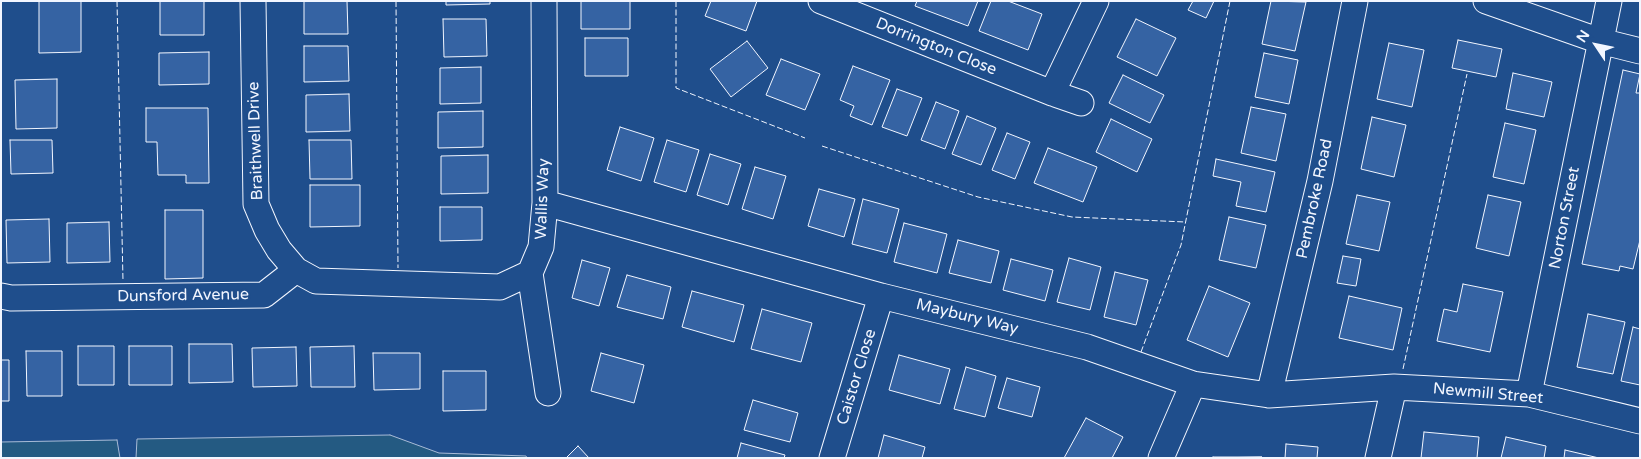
<!DOCTYPE html>
<style>
body{margin:0}
#map{position:relative;width:1641px;height:459px;overflow:hidden;background:#1f4e8c;font-family:"Varela Round",sans-serif}
canvas{display:block}
.frame{position:absolute;inset:0;border:2px solid #f2f6ff;pointer-events:none}
.north{position:absolute;left:1571px;top:20px;width:50px;height:50px;-webkit-text-stroke:4px #1f4e8c;paint-order:stroke;rotate:304deg;font-size:14px;font-weight:700;line-height:20px;text-align:center;color:#f2f6ff}
.north::after{content:'';display:block;margin:auto;width:18px;height:22px;background:#f2f6ff;clip-path:polygon(50% 0,100% 100%,50% 72%,0 100%)}
</style>
<div id="map">
<canvas width="1641" height="459"></canvas>
<div class="frame"></div>
<div class="north">N</div>
</div>
<script>
const ctx = document.querySelector('canvas').getContext('2d');
ctx.lineJoin = 'round';
function fillPath(path, color) { ctx.fillStyle = color; ctx.fill(path, 'evenodd'); }
const poly = rows => new Path2D(rows.map(r => 'M' + r).join(''));
function stroke(path, color, width, dash) { ctx.strokeStyle = color; ctx.lineWidth = width; ctx.lineCap = dash ? 'butt' : 'round'; ctx.setLineDash(dash || []); ctx.stroke(path); }
function label(font, color, halo, rows, align = 'center') {
  ctx.font = font + ' "Varela Round",sans-serif'; ctx.lineWidth = 4; ctx.setLineDash([]); ctx.textBaseline = 'middle'; ctx.strokeStyle = halo; ctx.fillStyle = color; for (const [text, x, y, turn = 0] of rows) {
    ctx.save(); ctx.translate(x, y); ctx.rotate((+turn || 0) * Math.PI / 180); ctx.textAlign = isNaN(turn) ? turn : align; if (halo) ctx.strokeText(text, 0, 0); ctx.fillText(text, 0, 0); ctx.restore();
  }
}
const green = poly([
 [390,435,439,453,526,456,527,458,136,458,137,439,390,435],
 [117,440,120,458,1,458,1,442,117,440]
]);
fillPath(green, '#245a82');
stroke(green, '#a8bbd7', 1);
const building = poly([
 [39,1,81,1,81,52,39,53,39,1],
 [160,1,204,1,204,35,160,35,160,1],
 [304,1,347,1,348,34,304,34,304,1],
 [446,1,490,1,490,4,446,5,446,1],
 [581,1,630,1,630,29,581,29,581,1],
 [711,1,757,1,746,31,705,16,711,1],
 [917,1,978,1,968,26,915,6,917,1],
 [991,1,1008,1,1042,14,1028,50,979,31,991,1],
 [1193,1,1214,1,1206,18,1188,10,1193,1],
 [1271,1,1306,2,1295,51,1262,44,1271,1],
 [443,19,486,19,487,56,444,57,443,19],
 [1136,19,1176,38,1157,76,1117,57,1136,19],
 [585,38,628,38,628,76,585,76,585,38],
 [1458,40,1502,49,1496,77,1452,68,1458,40],
 [747,41,768,68,731,97,710,69,747,41],
 [1389,43,1424,50,1412,107,1377,99,1389,43],
 [304,46,348,46,349,81,304,82,304,46],
 [209,52,209,84,159,85,159,53,209,52],
 [1264,53,1298,60,1289,104,1255,97,1264,53],
 [781,59,820,74,805,110,766,95,781,59],
 [853,66,890,80,872,125,850,116,854,106,840,100,853,66],
 [481,67,481,103,440,104,440,68,481,67],
 [1623,70,1640,74,1636,93,1640,93,1640,240,1633,269,1620,266,1619,271,1582,264,1623,70],
 [1513,73,1552,82,1544,117,1506,109,1513,73],
 [1123,75,1164,95,1150,123,1109,103,1123,75],
 [57,79,57,128,16,129,15,80,57,79],
 [897,89,922,98,907,136,882,127,897,89],
 [349,94,350,131,306,132,306,95,349,94],
 [936,102,959,111,945,149,921,140,936,102],
 [1251,107,1286,114,1276,161,1241,153,1251,107],
 [146,108,208,108,209,183,186,183,186,175,158,175,157,142,146,142,146,108],
 [483,111,483,147,438,148,438,112,483,111],
 [967,116,996,128,981,165,952,154,967,116],
 [1372,117,1406,125,1394,177,1361,169,1372,117],
 [1111,119,1152,139,1137,172,1096,152,1111,119],
 [1505,123,1536,130,1524,184,1493,177,1505,123],
 [620,127,654,138,641,181,607,170,620,127],
 [1007,133,1030,142,1015,179,992,170,1007,133],
 [10,140,52,140,53,173,11,174,10,140],
 [309,140,351,140,352,179,310,179,309,140],
 [667,140,699,150,686,192,654,182,667,140],
 [1048,148,1097,167,1083,202,1034,183,1048,148],
 [710,154,741,164,728,205,697,195,710,154],
 [488,155,488,193,441,194,441,156,488,155],
 [1216,159,1275,172,1266,212,1236,206,1241,182,1213,176,1216,159],
 [755,167,786,176,773,219,742,209,755,167],
 [310,185,360,185,360,226,310,227,310,185],
 [819,189,855,199,844,237,808,226,819,189],
 [1357,195,1390,202,1379,251,1346,244,1357,195],
 [1488,195,1521,202,1509,256,1476,248,1488,195],
 [863,199,899,209,887,253,852,244,863,199],
 [440,207,482,207,482,240,440,241,440,207],
 [165,210,203,210,203,278,165,279,165,210],
 [1229,217,1266,225,1256,268,1219,260,1229,217],
 [49,219,50,262,7,263,6,220,49,219],
 [109,222,110,262,67,263,67,223,109,222],
 [904,223,947,234,937,273,894,262,904,223],
 [958,240,999,251,991,283,949,273,958,240],
 [1343,256,1361,259,1356,286,1337,283,1343,256],
 [1069,258,1101,267,1090,310,1057,302,1069,258],
 [1011,259,1053,270,1045,301,1003,290,1011,259],
 [582,260,610,268,599,306,572,298,582,260],
 [1115,272,1148,280,1136,325,1104,317,1115,272],
 [627,275,671,287,663,319,617,307,627,275],
 [1463,284,1503,292,1490,352,1437,341,1444,309,1457,312,1463,284],
 [1209,286,1250,303,1228,357,1187,340,1209,286],
 [692,291,744,305,734,342,682,327,692,291],
 [1349,296,1402,308,1393,350,1339,338,1349,296],
 [762,309,812,323,801,362,751,349,762,309],
 [1588,314,1625,322,1613,374,1577,367,1588,314],
 [1633,327,1640,329,1640,385,1621,381,1633,327],
 [189,344,232,344,233,382,189,383,189,344],
 [78,346,114,346,114,385,78,385,78,346],
 [129,346,172,346,172,385,129,385,129,346],
 [354,346,355,387,311,387,310,347,354,346],
 [296,347,297,386,253,387,252,348,296,347],
 [26,351,62,351,62,396,27,396,26,351],
 [373,353,420,353,420,389,374,390,373,353],
 [601,353,644,365,634,403,591,391,601,353],
 [899,355,950,369,940,404,889,390,899,355],
 [1,360,9,360,9,401,1,401,1,360],
 [966,367,996,376,985,417,954,409,966,367],
 [443,371,486,371,486,410,443,411,443,371],
 [1007,378,1040,387,1032,417,998,408,1007,378],
 [753,400,798,413,790,442,744,430,753,400],
 [1086,418,1123,437,1112,458,1064,458,1086,418],
 [1424,432,1479,437,1477,458,1421,458,1424,432],
 [884,435,925,447,922,458,878,458,884,435],
 [1506,437,1546,446,1544,458,1501,458,1506,437],
 [741,443,785,455,784,458,737,458,741,443],
 [1286,444,1318,447,1317,458,1285,458,1286,444],
 [578,446,589,458,566,458,578,446],
 [1565,450,1599,458,1564,458,1565,450],
 [1213,457,1262,457,1213,458,1213,457]
]);
fillPath(building, '#3563a3');
stroke(building, '#f2f6ff', 1);
const minor = poly([
 [253,1,256,204,267,230,279,250,296,270],
 [544,1,545,203,541,247,530,273,548,393],
 [821,1,1052,93,1081,103],
 [1486,1,1600,41,1640,51],
 [1052,93,1096,1],
 [545,203,881,296,1087,347,1193,384,1269,395,1394,387,1529,394,1640,421],
 [1,296,11,298,264,295,296,270,316,281,500,287,530,273],
 [1529,394,1609,1],
 [1269,395,1320,181,1355,1],
 [832,458,881,296],
 [1161,458,1193,384],
 [1378,458,1394,387]
]);
stroke(minor, '#f2f6ff', 27);
stroke(minor, '#1f4e8c', 25);
stroke(poly([
 [117,1,123,281],
 [396,1,398,268],
 [676,1,676,88,805,138],
 [822,146,978,197,1072,217,1185,222],
 [1141,352,1181,245,1230,1],
 [1403,369,1467,74]
]), '#f2f6ff', 1, [6, 2.5]);
label('16px', '#f2f6ff', '#1f4e8c', [
 ["Dorrington Close",936,47,22],
 ["Braithwell Drive",256,141,-92],
 ["Wallis Way",543,199,-88],
 ["Pembroke Road",1315,199,-78],
 ["Norton Street",1565,218,-79],
 ["Dunsford Avenue",183,296,-1],
 ["Maybury Way",967,317,14],
 ["Caistor Close",857,377,-73],
 ["Newmill Street",1488,394,5]
]);
</script>
